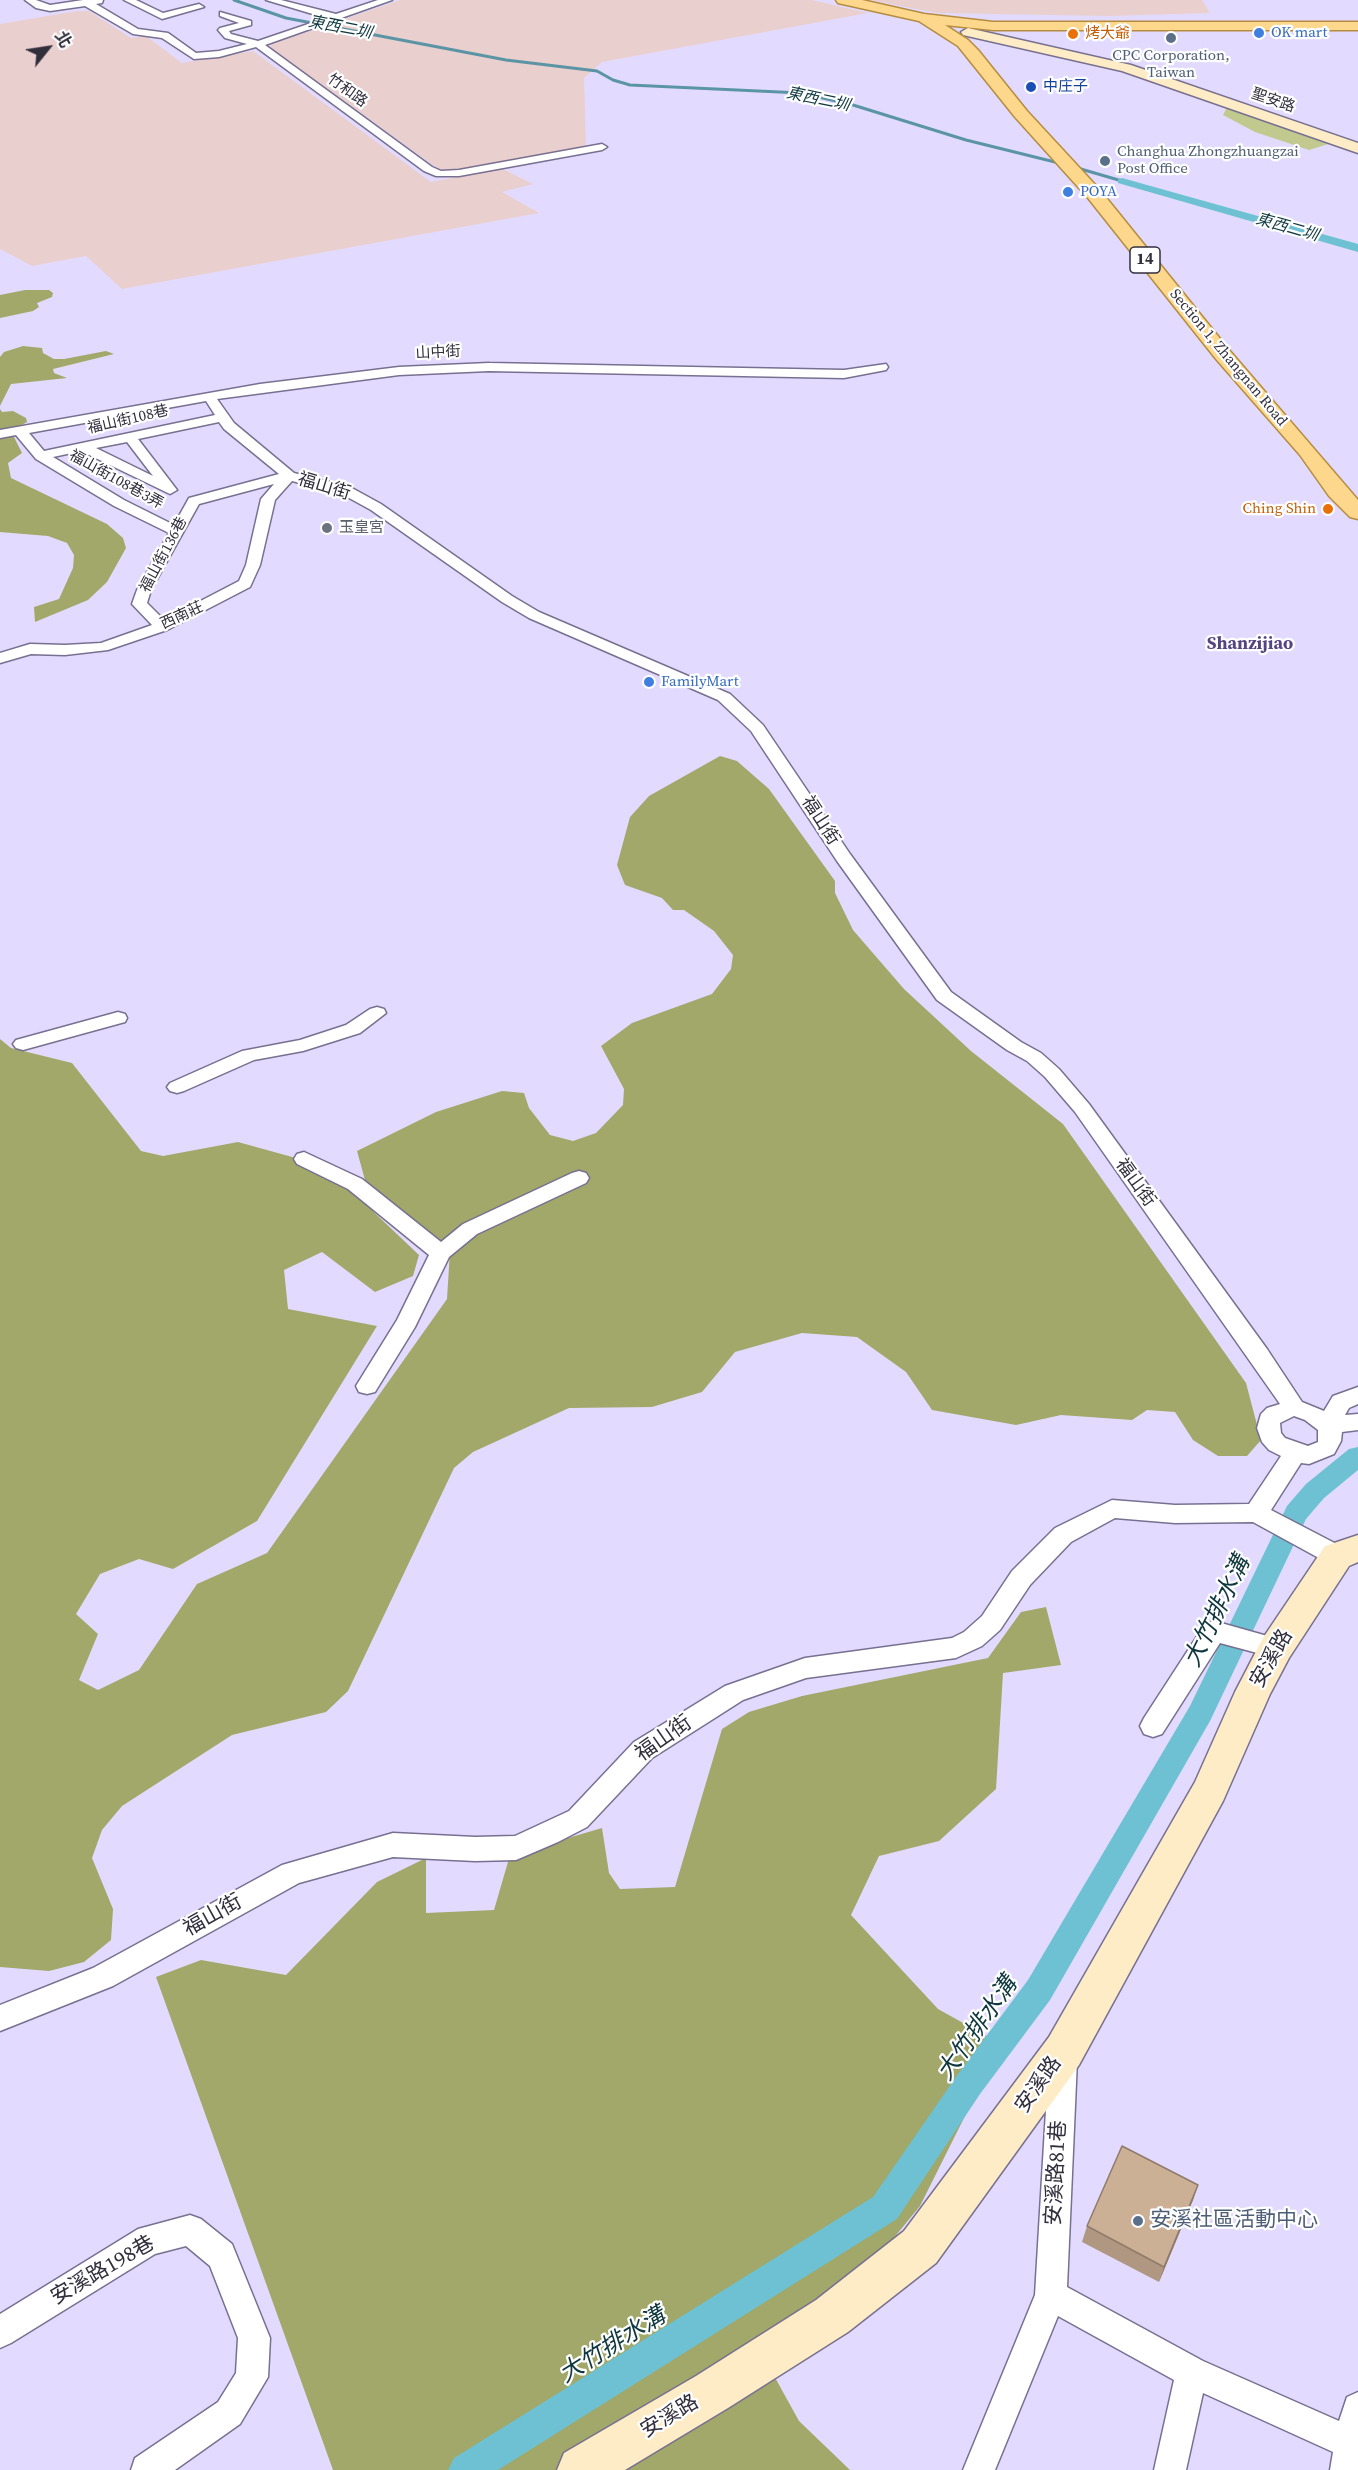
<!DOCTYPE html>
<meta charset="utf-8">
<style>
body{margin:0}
#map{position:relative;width:1358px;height:2470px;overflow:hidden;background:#e2dbff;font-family:"Source Serif 4","Noto Sans TC",serif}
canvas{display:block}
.north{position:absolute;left:18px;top:18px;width:60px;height:60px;-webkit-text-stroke:4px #fff;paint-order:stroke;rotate:60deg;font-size:16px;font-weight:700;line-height:24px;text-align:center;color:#322f3d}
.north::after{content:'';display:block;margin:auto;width:21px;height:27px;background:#322f3d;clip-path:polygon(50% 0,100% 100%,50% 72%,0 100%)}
</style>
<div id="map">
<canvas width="1358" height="2470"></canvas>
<div class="north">北</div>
</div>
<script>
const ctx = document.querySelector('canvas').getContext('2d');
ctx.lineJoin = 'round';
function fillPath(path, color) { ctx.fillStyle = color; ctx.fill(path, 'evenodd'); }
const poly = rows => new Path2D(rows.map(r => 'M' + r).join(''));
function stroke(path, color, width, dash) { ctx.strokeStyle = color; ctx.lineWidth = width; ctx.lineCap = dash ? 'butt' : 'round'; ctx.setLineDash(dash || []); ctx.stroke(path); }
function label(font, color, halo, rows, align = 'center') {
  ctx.font = font + ' "Source Serif 4","Noto Sans TC",serif'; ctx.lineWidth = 4.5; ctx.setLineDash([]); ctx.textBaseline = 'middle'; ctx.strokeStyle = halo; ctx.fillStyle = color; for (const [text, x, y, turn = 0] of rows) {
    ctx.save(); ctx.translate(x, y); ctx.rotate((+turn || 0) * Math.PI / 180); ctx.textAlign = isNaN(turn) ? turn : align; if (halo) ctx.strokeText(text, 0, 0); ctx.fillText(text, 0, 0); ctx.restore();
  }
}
fillPath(poly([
 [400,0,812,0,868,13,602,62,584,78,586,147,444,173,271,48,271,44],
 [870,0,1202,0,1210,13,1108,16,937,13],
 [77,11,89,11,131,38,146,36,182,63,253,51,431,182,501,168,533,184,502,192,539,213,122,289,86,256,32,266,0,249,0,24]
]), '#eacfcf');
fillPath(poly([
 [1233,105,1338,141,1309,150,1255,132,1223,115,1226,109]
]), '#c2c98e');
fillPath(poly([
 [25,290,49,290,53,293,52,297,37,303,39,307,33,311,0,318,0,295],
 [23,346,42,348,43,353,54,359,64,359,106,351,114,354,53,369,54,373,67,378,11,384,0,406,0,357,4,352],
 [0,409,2,412,13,411,26,418,27,422,11,431,22,453,8,463,11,478,107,524,123,538,126,548,107,582,88,600,35,622,34,607,59,599,73,568,74,555,67,543,48,536,0,532],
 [720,756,737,761,769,789,835,881,835,893,853,930,904,989,971,1051,1063,1124,1246,1383,1261,1440,1247,1456,1218,1456,1193,1440,1175,1412,1147,1410,1132,1420,1061,1415,1016,1425,932,1410,906,1372,857,1337,802,1333,735,1352,702,1392,652,1407,569,1408,473,1452,454,1468,348,1691,326,1712,232,1735,122,1806,102,1830,92,1858,113,1909,111,1940,84,1962,49,1971,0,1967,0,1039,11,1048,72,1063,141,1151,163,1156,238,1142,303,1160,341,1181,419,1255,413,1276,375,1292,322,1252,284,1270,288,1309,377,1326,257,1521,173,1569,139,1559,100,1574,76,1614,98,1634,79,1680,98,1690,139,1670,197,1584,267,1553,447,1299,450,1250,365,1180,357,1151,436,1112,502,1091,524,1093,529,1108,550,1135,573,1141,596,1133,623,1105,624,1089,601,1046,632,1023,712,994,731,969,733,955,714,931,684,910,673,910,662,898,625,885,617,865,630,817,649,796],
 [1046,1607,1061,1665,1003,1673,996,1789,939,1841,879,1856,851,1915,938,2009,1001,2044,920,2206,852,2289,767,2363,799,2421,850,2470,333,2470,156,1977,201,1960,286,1975,377,1882,426,1858,426,1913,494,1910,510,1855,602,1828,609,1873,620,1889,675,1887,722,1729,749,1712,802,1696,988,1658,1021,1612]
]), '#a1a869');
stroke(poly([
 [234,0,286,18,506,60,597,71,613,80,630,85,801,93,853,105,966,140,1063,164],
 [1074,167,1122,181]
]), '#5b95a5', 3);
fillPath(poly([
 [1122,178,1358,244,1358,252,1118,183,1118,179,1122,178],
 [1358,1447,1358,1470,1324,1498,1306,1519,1210,1721,1050,2000,980,2094,897,2219,498,2470,448,2470,454,2458,873,2197,958,2074,1028,1980,1190,1706,1287,1506,1306,1484,1349,1449,1358,1447]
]), '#6dc1d2');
const street = poly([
 [25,0,36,0,50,5,83,0,103,0,102,3,96,4,138,29,168,33,196,53,219,51,247,44,225,38,218,30,220,28,239,23,220,16,220,12,251,21,251,25,229,31,231,34,258,41,326,18,266,0,281,0,336,14,378,0,392,0,265,45,432,167,441,171,459,170,602,144,607,147,602,150,459,176,436,176,424,171,256,47,219,57,194,59,162,38,133,34,85,6,50,11,36,8,25,0],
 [124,0,136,0,163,13,199,4,204,7,162,19,124,0],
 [489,363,844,370,886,364,888,367,886,370,844,378,489,371,399,375,217,399,234,423,294,473,350,487,381,504,512,596,539,612,730,694,763,725,850,854,951,992,1021,1042,1041,1053,1059,1069,1089,1104,1267,1349,1302,1402,1324,1411,1333,1396,1358,1387,1358,1404,1349,1408,1345,1415,1358,1414,1358,1430,1342,1432,1341,1441,1334,1454,1309,1464,1301,1463,1271,1510,1346,1549,1349,1556,1346,1563,1337,1565,1328,1563,1253,1522,1175,1523,1115,1518,1071,1542,1030,1585,1000,1630,982,1646,956,1658,806,1678,743,1700,652,1758,587,1827,558,1842,516,1860,475,1861,393,1857,299,1883,113,1986,0,2031,0,2005,93,1968,282,1865,393,1833,475,1837,515,1836,569,1811,634,1742,725,1686,805,1658,952,1638,964,1632,982,1616,1012,1571,1055,1528,1112,1500,1175,1505,1249,1504,1281,1456,1269,1450,1262,1442,1257,1428,1261,1414,1267,1408,1280,1404,1075,1112,1045,1077,1027,1061,1007,1050,937,1000,837,861,751,731,718,700,529,618,502,602,371,510,340,493,292,481,275,500,260,565,250,587,167,630,108,650,65,655,31,654,0,663,0,653,30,644,65,645,101,643,152,625,132,604,137,590,169,533,114,506,36,459,16,435,0,438,0,430,260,384,399,367,489,363],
 [206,401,215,415,44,451,29,433,206,401],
 [219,422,224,429,279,474,189,498,174,525,124,500,53,457,81,451,170,494,177,490,138,439,219,422],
 [127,442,153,476,96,448,127,442],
 [274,484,261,499,246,565,239,581,164,620,147,603,151,590,199,504,274,484],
 [1294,1416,1305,1420,1318,1430,1318,1442,1308,1446,1285,1438,1281,1433,1280,1423,1294,1416],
 [377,1007,384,1009,386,1013,360,1033,303,1051,254,1060,184,1091,177,1093,170,1091,167,1087,170,1083,242,1051,300,1040,346,1025,370,1009,377,1007],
 [118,1012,125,1014,127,1018,125,1022,23,1050,16,1048,13,1044,16,1040,118,1012],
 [304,1152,362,1179,441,1242,463,1224,572,1173,579,1171,586,1173,589,1178,586,1183,477,1234,449,1257,415,1327,375,1392,367,1394,359,1392,356,1386,397,1320,429,1255,348,1189,297,1164,294,1159,297,1154,304,1152],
 [1214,1621,1285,1641,1288,1648,1285,1655,1276,1658,1220,1643,1162,1734,1153,1737,1144,1734,1140,1726,1144,1718,1205,1624,1214,1621],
 [1063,2046,1073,2050,1077,2060,1067,2287,1203,2361,1339,2421,1347,2397,1358,2392,1358,2470,1330,2470,1333,2452,1203,2393,1186,2470,1154,2470,1174,2380,1058,2316,995,2470,963,2470,1035,2295,1049,2060,1053,2050,1063,2046],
 [190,2215,201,2219,232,2244,270,2338,268,2377,240,2424,175,2470,131,2470,135,2458,218,2402,236,2373,238,2338,210,2266,186,2246,155,2254,11,2343,0,2348,0,2314,138,2229,190,2215]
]);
const secondary = poly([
 [968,28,1131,65,1358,143,1358,153,1122,71,963,35,961,32,968,28],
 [1358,1535,1358,1562,1349,1566,1289,1658,1270,1694,1223,1801,1079,2065,936,2263,848,2332,728,2408,625,2470,557,2470,564,2453,696,2376,816,2300,904,2231,1049,2037,1195,1782,1235,1692,1263,1638,1325,1546,1358,1535]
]);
const primary = poly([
 [836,0,862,0,924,14,993,22,1358,22,1358,30,993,30,945,25,968,40,978,50,1027,111,1100,190,1230,351,1358,500,1358,519,1350,517,1329,496,1300,455,1216,359,1088,198,1015,117,958,46,919,21,838,3,836,0]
]);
stroke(street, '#777090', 3);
stroke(secondary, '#777090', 3);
stroke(primary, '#b58c3f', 3);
fillPath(street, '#fff');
fillPath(secondary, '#feecc6');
fillPath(primary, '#fdd88c');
fillPath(poly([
 [1198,2185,1193,2200,1159,2282,1082,2242,1087,2226]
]), '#af9781');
fillPath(poly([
 [1198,2185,1193,2200,1159,2282,1164,2267]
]), '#8f7b69');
const building = poly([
 [1122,2146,1198,2185,1164,2267,1087,2226,1122,2146]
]);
fillPath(building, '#ccb096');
stroke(building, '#8f7b69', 1.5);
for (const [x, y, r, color] of [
 [1259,33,6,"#3f7fe0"],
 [1073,34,6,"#e8710a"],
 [1171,38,6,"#5c6f8a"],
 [1031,87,6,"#1a4fb4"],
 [1105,161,6,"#5c6f8a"],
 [1068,192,6,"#3f7fe0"],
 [1328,509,6,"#e8710a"],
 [327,528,6,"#6b7280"],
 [649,682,6,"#3f7fe0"],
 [1138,2221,6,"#5c6f8a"]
]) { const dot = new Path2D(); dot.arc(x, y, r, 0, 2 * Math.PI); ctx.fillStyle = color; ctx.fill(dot); stroke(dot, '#fff', 2); }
label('15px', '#366cbe', '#fff', [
 ["OK mart",1271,33],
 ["POYA",1080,192],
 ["FamilyMart",661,682]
], 'left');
label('15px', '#c56008', '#fff', [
 ["烤大爺",1085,34],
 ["Ching Shin",1316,509,"right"]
], 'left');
label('15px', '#4e5e75', '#fff', [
 ["CPC Corporation,",1171,56],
 ["Taiwan",1171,73],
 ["Changhua Zhongzhuangzai",1117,152,"left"],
 ["Post Office",1117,169,"left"]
]);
label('15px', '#164399', '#fff', [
 ["中庄子",1043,87]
], 'left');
label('15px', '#322f3d', '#fff', [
 ["竹和路",347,91,36],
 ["聖安路",1273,101,19],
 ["山中街",438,353,-3],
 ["Section 1, Zhangnan Road",1228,358,50],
 ["福山街108巷",128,420,-13],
 ["福山街108巷3弄",116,480,29],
 ["福山街136巷",164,555,-62],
 ["西南莊",182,616,-25]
]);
label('15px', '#5b616d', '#fff', [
 ["玉皇宮",339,528]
], 'left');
label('italic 16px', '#0e373e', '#fff', [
 ["東西二圳",340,28,11],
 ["東西二圳",818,100,12],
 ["東西二圳",1287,228,16]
]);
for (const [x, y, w] of [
 [1145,260,30]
]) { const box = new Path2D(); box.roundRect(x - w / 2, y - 13, w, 26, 4.5); ctx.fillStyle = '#fff'; ctx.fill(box); stroke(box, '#322f3d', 1.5); }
label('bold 16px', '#322f3d', null, [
 ["14",1145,260]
]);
label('18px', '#322f3d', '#fff', [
 ["福山街",324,487,17],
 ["福山街",820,821,57],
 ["福山街",1135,1183,54]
]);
label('bold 18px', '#544481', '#fff', [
 ["Shanzijiao",1250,644]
]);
label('21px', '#322f3d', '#fff', [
 ["安溪路",1272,1659,-60],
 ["福山街",664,1739,-35],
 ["福山街",213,1916,-29],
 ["安溪路",1039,2085,-55],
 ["安溪路81巷",1057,2173,-87],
 ["安溪路198巷",103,2271,-30],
 ["安溪路",670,2417,-31]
]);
label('21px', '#4e5e75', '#fff', [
 ["安溪社區活動中心",1150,2221]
], 'left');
label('italic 24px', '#0e373e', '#fff', [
 ["大竹排水溝",1218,1612,-64],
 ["大竹排水溝",978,2029,-55],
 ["大竹排水溝",613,2346,-32]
]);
</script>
